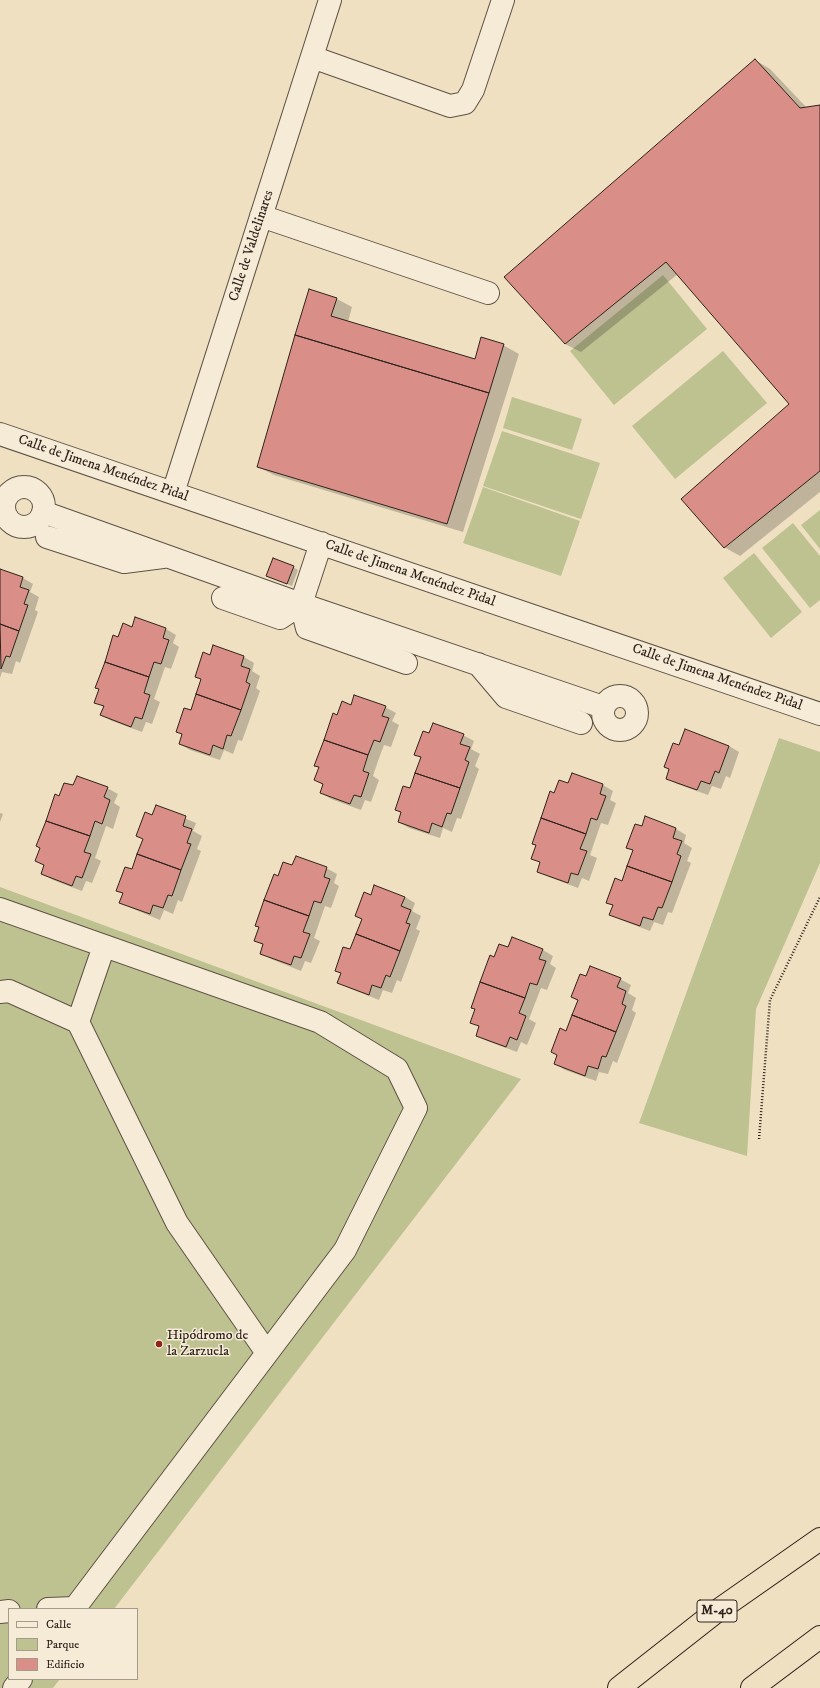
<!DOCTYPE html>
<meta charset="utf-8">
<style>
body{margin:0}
#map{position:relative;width:820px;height:1688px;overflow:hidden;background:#efe0c2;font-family:"IM FELL DW Pica",serif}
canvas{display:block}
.legend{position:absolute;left:8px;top:1608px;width:130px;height:72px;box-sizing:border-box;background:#f5ebd7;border:1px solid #a59b8c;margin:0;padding:5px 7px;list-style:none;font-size:12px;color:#2e221b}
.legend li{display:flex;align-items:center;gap:8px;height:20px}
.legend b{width:20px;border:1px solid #a59b8c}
</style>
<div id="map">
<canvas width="820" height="1688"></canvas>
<ul class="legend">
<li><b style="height:5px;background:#f5ebd7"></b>Calle</li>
<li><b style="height:11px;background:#bec190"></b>Parque</li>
<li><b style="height:11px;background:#d98f87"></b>Edificio</li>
</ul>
</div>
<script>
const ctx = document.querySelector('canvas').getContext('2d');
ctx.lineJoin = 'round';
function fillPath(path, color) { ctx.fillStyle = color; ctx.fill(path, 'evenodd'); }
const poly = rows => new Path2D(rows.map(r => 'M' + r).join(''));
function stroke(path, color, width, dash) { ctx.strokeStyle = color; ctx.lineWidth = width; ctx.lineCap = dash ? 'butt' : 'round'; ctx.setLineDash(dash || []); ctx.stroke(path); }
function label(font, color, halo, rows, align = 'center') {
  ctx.font = font + ' "IM FELL DW Pica",serif'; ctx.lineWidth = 3; ctx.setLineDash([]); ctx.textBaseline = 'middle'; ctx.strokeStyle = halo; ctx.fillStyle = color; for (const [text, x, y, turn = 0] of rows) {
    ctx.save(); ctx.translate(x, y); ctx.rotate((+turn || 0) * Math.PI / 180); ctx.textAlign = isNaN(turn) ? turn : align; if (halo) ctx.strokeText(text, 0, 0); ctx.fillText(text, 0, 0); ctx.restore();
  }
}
fillPath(poly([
 [663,275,707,329,614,405,570,351],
 [723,351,767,403,675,479,632,426],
 [512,397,582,419,572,450,503,428],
 [502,431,600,463,581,519,483,486],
 [483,487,580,521,561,576,463,543],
 [820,510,820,549,801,525],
 [793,523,820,556,820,600,810,608,762,548],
 [754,553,802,612,771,638,723,578],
 [779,738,820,752,820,863,756,1009,747,1156,639,1123],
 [0,887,521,1079,114,1609,9,1609,9,1679,60,1679,53,1688,0,1688]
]), '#bec190');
fillPath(poly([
 [755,60,770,69,807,108,820,106,820,492,740,556,724,547,790,405,678,274,581,352,565,344],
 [337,299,352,307,348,322,475,360,503,345,519,354,463,532,274,475,258,467],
 [293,567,298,570,292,586,267,576],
 [0,570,23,578,33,584,30,592,39,597,35,610,38,612,20,663,16,661,12,674,2,672,0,678],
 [136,618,166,629,176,635,173,643,179,647,171,669,165,667,154,699,160,702,152,724,146,722,142,732,112,721,101,715,104,707,96,702,118,638,132,628],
 [210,656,244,657,254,663,252,671,260,676,256,688,260,691,242,741,238,740,233,754,224,750,220,760,190,750,180,744,183,735,177,731,191,711,202,680,196,676],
 [351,706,385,707,396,713,392,721,399,725,391,747,384,745,378,761,373,776,379,780,371,802,365,800,361,810,331,799,321,793,324,785,315,780,320,767,315,765,338,716],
 [686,731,729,746,739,752,730,778,726,776,721,789,712,786,708,795,677,784,667,778],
 [430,734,463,735,474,741,471,749,480,754,475,766,479,769,461,819,457,818,452,832,443,828,440,838,409,828,399,822,402,813,396,810,411,789,421,758,415,754],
 [569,784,603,785,613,791,610,800,616,803,608,825,601,823,590,855,597,858,589,881,582,878,578,888,549,877,538,871,541,863,532,858,537,846,533,843,555,794],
 [74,787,107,788,118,794,114,803,120,807,113,829,106,826,95,858,101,861,92,883,86,881,82,891,53,880,42,874,45,866,37,861,59,797],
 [156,806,196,823,193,831,202,836,197,849,201,851,182,902,178,900,173,914,164,910,160,920,131,908,120,902,124,894,117,890,132,870],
 [0,813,3,814,0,822],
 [646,818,676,829,686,835,684,843,692,848,687,861,691,863,672,913,668,912,663,925,654,922,650,931,621,920,610,914,614,906,607,902,622,883,634,851,628,848,642,828],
 [293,867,326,868,337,874,334,883,339,886,331,908,325,906,314,938,320,941,311,963,305,961,301,971,271,959,261,953,264,945,255,940,260,928,256,926,279,877],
 [371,896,405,897,415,903,412,911,421,916,416,929,420,931,401,982,397,980,392,993,383,990,379,1000,349,988,339,982,342,974,336,971,350,951],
 [509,948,542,950,537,963,538,964,543,950,553,956,550,964,556,968,547,990,541,988,529,1019,536,1023,527,1045,521,1042,517,1052,487,1041,477,1035,480,1027,471,1022,476,1009,472,1007,495,959],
 [587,977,620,979,631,985,628,993,636,998,632,1010,636,1013,617,1063,613,1061,608,1074,599,1072,596,1081,565,1070,555,1064,578,1001,572,997]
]), '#0003');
const building = poly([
 [755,59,800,108,820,105,820,471,724,548,681,499,789,404,666,262,565,344,504,277,755,59],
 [309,289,337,298,331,316,475,359,481,337,504,344,489,393,295,335,309,289],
 [295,335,489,393,447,524,257,467,295,335],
 [273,558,294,566,287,584,266,576,273,558],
 [0,569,23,577,20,587,29,590,24,604,28,605,19,631,0,624,0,569],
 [135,617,166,628,163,638,169,640,161,664,154,662,149,677,105,662,113,635,118,637,123,623,132,627,135,617],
 [0,624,19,631,10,657,6,656,1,669,0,624],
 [213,645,244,656,241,666,250,669,246,682,250,684,241,710,196,694,201,679,195,677,203,652,210,655,213,645],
 [105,662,149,677,144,693,150,695,142,719,135,717,131,727,100,715,104,706,94,703,99,689,95,688,105,662],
 [196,694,241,710,231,736,227,735,223,749,213,745,210,755,179,744,182,734,176,732,184,708,191,710,196,694],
 [354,695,386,706,382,716,389,718,380,742,374,740,368,755,324,740,333,713,337,715,342,701,351,705,354,695],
 [433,723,464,734,460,744,470,747,465,760,469,762,460,788,415,773,421,757,414,755,423,731,429,733,433,723],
 [685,729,729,746,719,773,715,771,710,784,701,781,697,790,666,779,669,769,664,767,673,743,679,745,685,729],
 [324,740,368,755,363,771,369,773,361,797,354,795,350,804,320,793,323,784,314,780,319,767,314,766,324,740],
 [415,773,460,788,451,814,447,813,442,827,432,823,429,833,398,822,401,812,395,810,403,786,410,788,415,773],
 [572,773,603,784,600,794,606,796,597,820,591,818,586,834,541,818,550,791,554,793,559,780,568,783,572,773],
 [77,776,108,787,104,797,110,800,102,824,95,821,90,836,46,821,55,794,59,796,64,783,73,785,77,776],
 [156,805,186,816,183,826,192,829,187,843,191,844,181,870,137,854,143,839,136,836,145,812,152,815,156,805],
 [645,816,676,828,673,838,682,841,677,854,681,856,672,882,627,866,633,850,626,848,635,824,642,826,645,816],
 [541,818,586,834,580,849,587,851,578,875,571,873,568,883,537,872,540,862,531,859,536,845,532,844,541,818],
 [46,821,90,836,84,852,91,854,82,878,76,876,72,886,41,874,44,865,35,861,40,848,36,846,46,821],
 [137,854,181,870,172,896,168,895,163,908,153,905,150,914,119,903,123,893,116,891,125,867,132,869,137,854],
 [296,856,327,867,324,877,330,879,321,903,314,901,309,916,264,900,274,874,278,876,283,862,292,865,296,856],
 [627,866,672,882,662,908,658,907,653,920,643,917,640,926,609,915,613,905,606,903,615,878,622,881,627,866],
 [374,885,405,897,401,906,411,910,406,923,410,924,400,951,356,934,362,919,355,916,364,892,371,895,374,885],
 [264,900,309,916,303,932,310,934,301,958,294,956,291,965,260,954,263,944,254,941,259,927,255,926,264,900],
 [356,934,400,951,390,977,386,975,381,988,372,985,369,995,337,983,341,973,335,971,343,947,350,949,356,934],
 [512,937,543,949,539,959,546,961,537,985,530,983,525,998,480,982,490,955,494,957,499,944,508,947,512,937],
 [590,966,621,978,617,987,626,991,622,1004,626,1006,616,1032,572,1015,578,1000,571,997,580,974,586,976,590,966],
 [480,982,525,998,519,1013,526,1016,517,1040,510,1037,506,1047,476,1036,479,1026,470,1023,475,1009,471,1008,480,982],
 [572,1015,616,1032,606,1057,602,1056,598,1069,588,1066,585,1076,554,1064,557,1055,551,1052,560,1028,566,1031,572,1015]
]);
fillPath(building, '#d98f87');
stroke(building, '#2e221b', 1);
const minor = poly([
 [312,57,450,106,465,103,473,90,503,0],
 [261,216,488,293],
 [0,434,820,714],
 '4 507a20 20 0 1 1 40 0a20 20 0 1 1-40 0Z',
 [173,493,330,0],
 [43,512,301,604,603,707],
 [47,537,124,562,163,557],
 [321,543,301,604,307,628,406,663],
 [223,598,280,618,301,604],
 [478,664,506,697,581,723],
 '603 713a17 17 0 1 1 34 0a17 17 0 1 1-34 0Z',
 [0,909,320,1022,397,1069,416,1108,345,1250,74,1609],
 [0,992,9,991,78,1022,104,946],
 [78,1022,177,1223,267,1353],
 [48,1609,75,1608],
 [0,1612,9,1611],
 [14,1688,21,1679]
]);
const highway = poly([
 [619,1688,713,1614,820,1539],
 [752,1688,820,1637]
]);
stroke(minor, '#5e5245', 24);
stroke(highway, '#2e221b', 24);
stroke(poly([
 [759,1139,770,1000,820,897]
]), '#2e221b', 2.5, [1, 2]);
stroke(minor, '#f5ebd7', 22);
stroke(highway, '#efe0c2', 22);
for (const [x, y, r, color] of [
 [159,1344,4,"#8f2418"]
]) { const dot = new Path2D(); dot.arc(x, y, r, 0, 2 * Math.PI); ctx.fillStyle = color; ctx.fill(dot); stroke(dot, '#f5ebd7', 1.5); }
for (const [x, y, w] of [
 [717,1611,40]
]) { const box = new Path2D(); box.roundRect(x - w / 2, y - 11, w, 22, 3); ctx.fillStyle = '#f5ebd7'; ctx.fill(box); stroke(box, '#2e221b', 1); }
label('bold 13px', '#2e221b', null, [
 ["M-40",717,1611]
]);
label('14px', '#2e221b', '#f5ebd7', [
 ["Calle de Valdelinares",252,246,-72],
 ["Calle de Jimena Menéndez Pidal",103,469,19],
 ["Calle de Jimena Menéndez Pidal",410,574,19],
 ["Calle de Jimena Menéndez Pidal",717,678,19]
]);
label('14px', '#2e221b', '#f5ebd7', [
 ["Hipódromo de",167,1336],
 ["la Zarzuela",167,1352]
], 'left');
</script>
